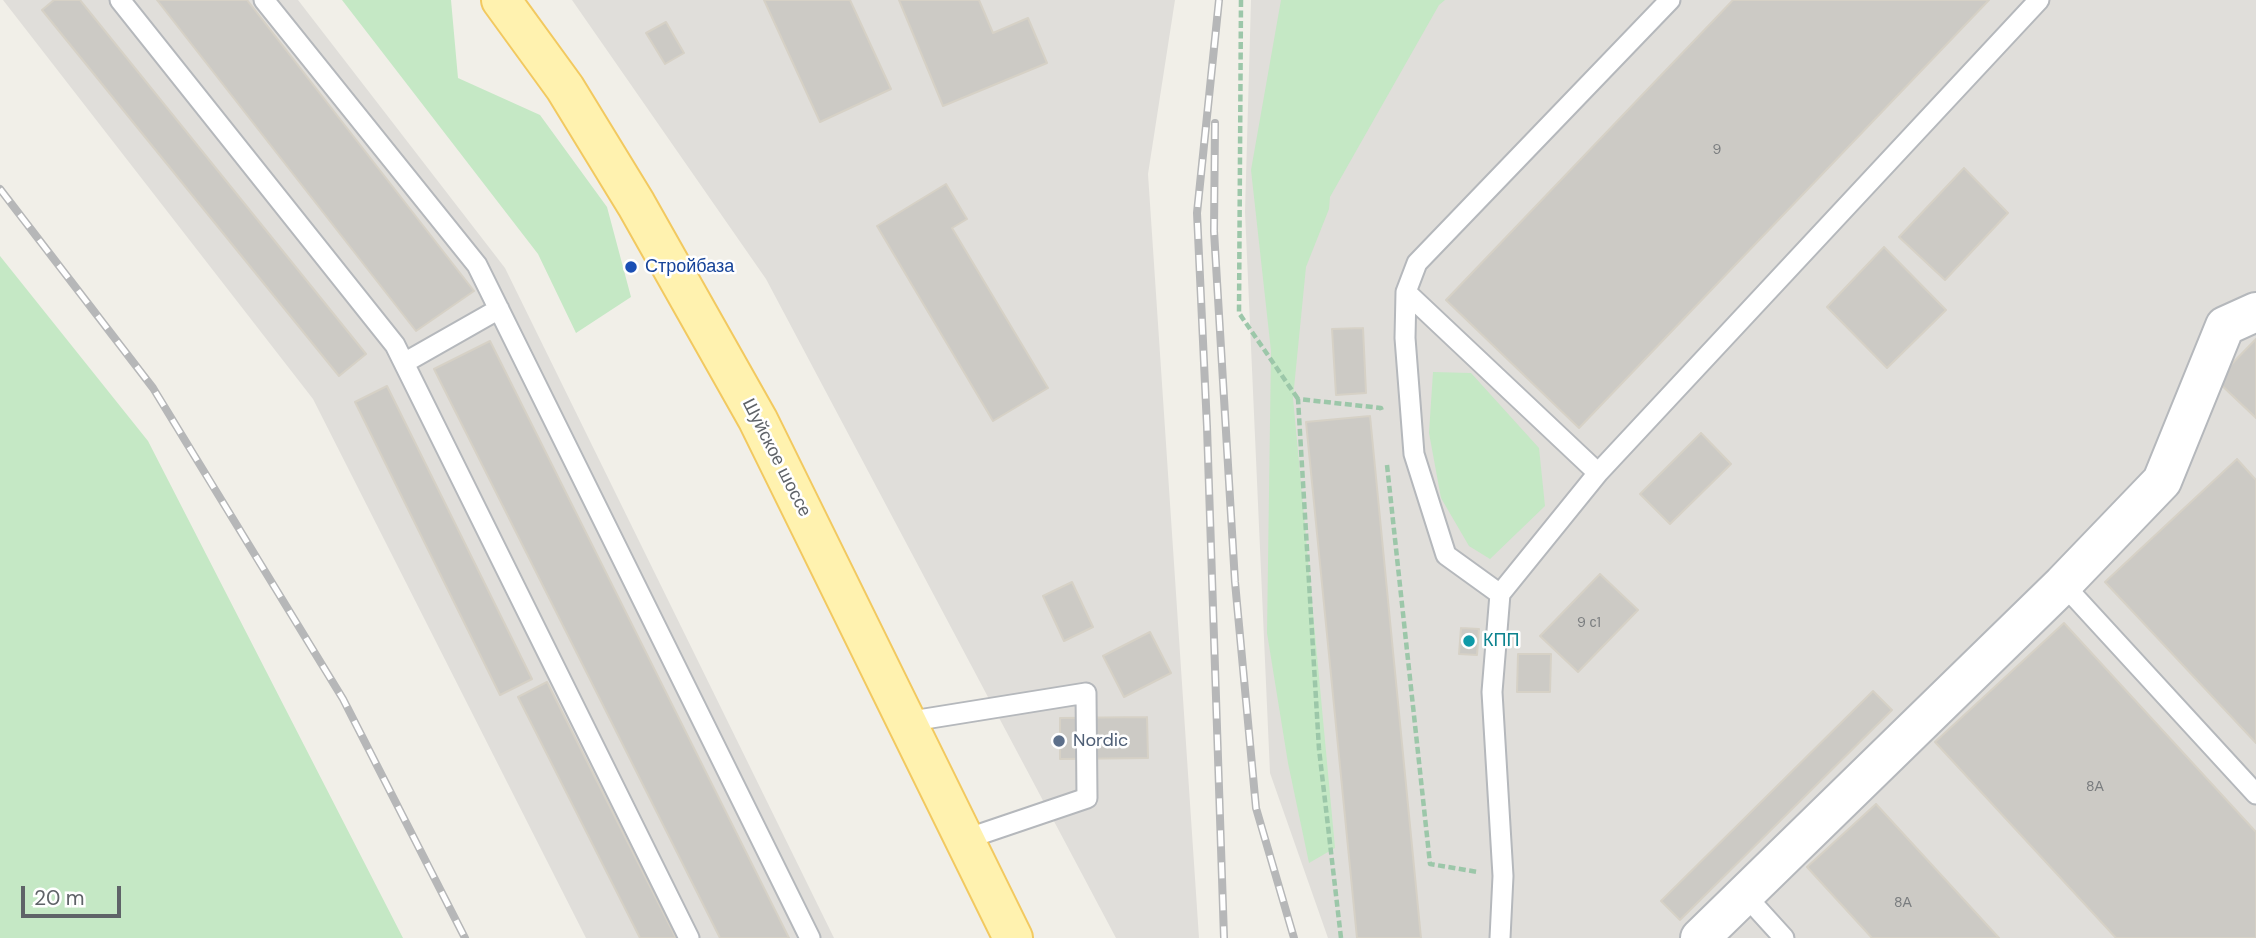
<!DOCTYPE html>
<meta charset="utf-8">
<style>
body{margin:0}
#map{position:relative;width:2256px;height:938px;overflow:hidden;background:#f1efe8;font-family:"DM Sans",sans-serif}
canvas{display:block}
.scale{position:absolute;left:21px;top:886px;width:100px;height:32px;box-sizing:border-box;border:4px solid #5f6368;border-top:0;padding-left:9px;font-size:21px;line-height:24px;white-space:nowrap;color:#5f6368;-webkit-text-stroke:5px #fff;paint-order:stroke}
</style>
<div id="map">
<canvas width="2256" height="938"></canvas>
<div class="scale">20 m</div>
</div>
<script>
const ctx = document.querySelector('canvas').getContext('2d');
ctx.lineJoin = 'round';
function fillPath(path, color) { ctx.fillStyle = color; ctx.fill(path, 'evenodd'); }
const poly = rows => new Path2D(rows.map(r => 'M' + r).join(''));
function stroke(path, color, width, dash) { ctx.strokeStyle = color; ctx.lineWidth = width; ctx.lineCap = dash ? 'butt' : 'round'; ctx.setLineDash(dash || []); ctx.stroke(path); }
function label(font, color, halo, rows, align = 'center') {
  ctx.font = font + ' "DM Sans",sans-serif'; ctx.lineWidth = 5; ctx.setLineDash([]); ctx.textBaseline = 'middle'; ctx.strokeStyle = halo; ctx.fillStyle = color; for (const [text, x, y, turn = 0] of rows) {
    ctx.save(); ctx.translate(x, y); ctx.rotate((+turn || 0) * Math.PI / 180); ctx.textAlign = isNaN(turn) ? turn : align; if (halo) ctx.strokeText(text, 0, 0); ctx.fillText(text, 0, 0); ctx.restore();
  }
}
fillPath(poly([
 [3,0,298,0,505,268,834,938,586,938,313,399],
 [572,0,1175,0,1148,174,1199,938,1116,938,766,279],
 [1251,0,2256,0,2256,938,1328,938,1270,773,1245,212]
]), '#e0deda');
fillPath(poly([
 [342,0,451,0,458,78,540,115,607,207,631,297,576,333,538,254],
 [1281,0,1445,0,1439,5,1330,197,1329,209,1306,267,1293,398,1335,848,1309,863,1288,763,1267,633,1271,351,1251,170],
 [0,256,148,441,403,938,0,938],
 [1433,372,1471,373,1539,448,1545,506,1490,559,1469,546,1441,498,1429,433]
]), '#c5e8c5');
const building = poly([
 [54,0,80,0,366,354,339,376,42,10,54,0],
 [157,0,247,0,474,291,416,331,157,0],
 [764,0,850,0,891,89,820,122,764,0],
 [899,0,979,0,993,33,1028,18,1047,63,943,106,899,0],
 [1733,0,1989,0,1579,428,1446,300,1733,0],
 [666,22,684,53,665,64,646,33,666,22],
 [1964,168,2008,213,1945,280,1899,237,1964,168],
 [946,184,967,219,952,228,1048,388,993,421,877,226,946,184],
 [1884,247,1946,310,1887,368,1827,307,1884,247],
 [1363,328,1366,393,1336,395,1332,329,1363,328],
 [2256,339,2256,418,2216,380,2256,339],
 [490,341,789,938,720,938,434,369,490,341],
 [387,386,532,679,500,695,355,402,387,386],
 [1370,416,1421,938,1357,938,1306,422,1370,416],
 [1701,433,1731,464,1670,524,1640,494,1701,433],
 [2237,459,2256,480,2256,743,2105,582,2237,459],
 [1600,574,1638,610,1578,672,1540,636,1600,574],
 [1072,582,1093,627,1064,641,1043,596,1072,582],
 [2064,623,2256,832,2256,938,2116,938,1935,742,2064,623],
 [1461,628,1479,629,1477,655,1459,654,1461,628],
 [1150,632,1171,673,1124,697,1103,656,1150,632],
 [1518,654,1551,654,1550,692,1517,692,1518,654],
 [547,682,676,938,640,938,518,697,547,682],
 [1873,691,1892,710,1680,920,1661,901,1873,691],
 [1147,717,1148,758,1060,759,1060,718,1147,717],
 [1876,804,1999,938,1872,938,1807,867,1876,804]
]);
fillPath(building, '#cccac5');
stroke(building, '#d6d1c6', 2);
const lane = poly([
 [120,0,395,345,689,938],
 [264,0,477,265,810,938],
 [1406,292,1598,473],
 [404,363,499,309],
 [2063,584,2256,794],
 [1500,594,1446,555,1414,454,1405,338,1406,292,1417,263,1670,0],
 [906,722,1086,693,1087,798,966,839],
 [1744,894,1784,938],
 [1500,938,1503,876,1492,692,1500,594,1598,473,2039,0]
]);
const street = poly([
 [1700,938,2063,584,2162,481,2225,326,2256,312]
]);
const primary = poly([
 [501,0,565,88,636,204,758,420,1013,938]
]);
stroke(lane, '#b5b8bc', 23);
stroke(street, '#b5b8bc', 42);
stroke(primary, '#f2c960', 42);
stroke(poly([
 [1241,0,1239,313,1298,399],
 [1387,465,1430,864,1478,872],
 [1341,938,1319,749,1298,399,1381,408,1382,411]
]), '#9cc7a9', 4.5, [7, 3.5]);
stroke(lane, '#fff', 19);
stroke(street, '#fff', 38);
stroke(primary, '#fff2af', 38);
const rail = poly([
 [1219,0,1197,213,1207,427,1224,938],
 [1215,123,1214,231,1235,582,1256,808,1294,938],
 [0,189,153,388,343,699,465,938]
]);
stroke(rail, '#b6b7b8', 8);
stroke(rail, '#fff', 5, [16]);
for (const [x, y, r, color] of [
 [631,267,7,"#1a4fb4"],
 [1469,641,7,"#0f9aa8"],
 [1059,741,7,"#5c6f8a"]
]) { const dot = new Path2D(); dot.arc(x, y, r, 0, 2 * Math.PI); ctx.fillStyle = color; ctx.fill(dot); stroke(dot, '#fff', 2.5); }
label('14px', '#7a7d7f', null, [
 ["9",1717,150],
 ["9 с1",1589,623],
 ["8А",2095,787],
 ["8А",1903,903]
]);
label('18px', '#164399', '#fff', [
 ["Стройбаза",645,267]
], 'left');
label('18px', '#5f6368', '#fff', [
 ["Шуйское шоссе",776,458,63]
]);
label('18px', '#0d838f', '#fff', [
 ["КПП",1483,641]
], 'left');
label('18px', '#4e5e75', '#fff', [
 ["Nordic",1073,741]
], 'left');
</script>
